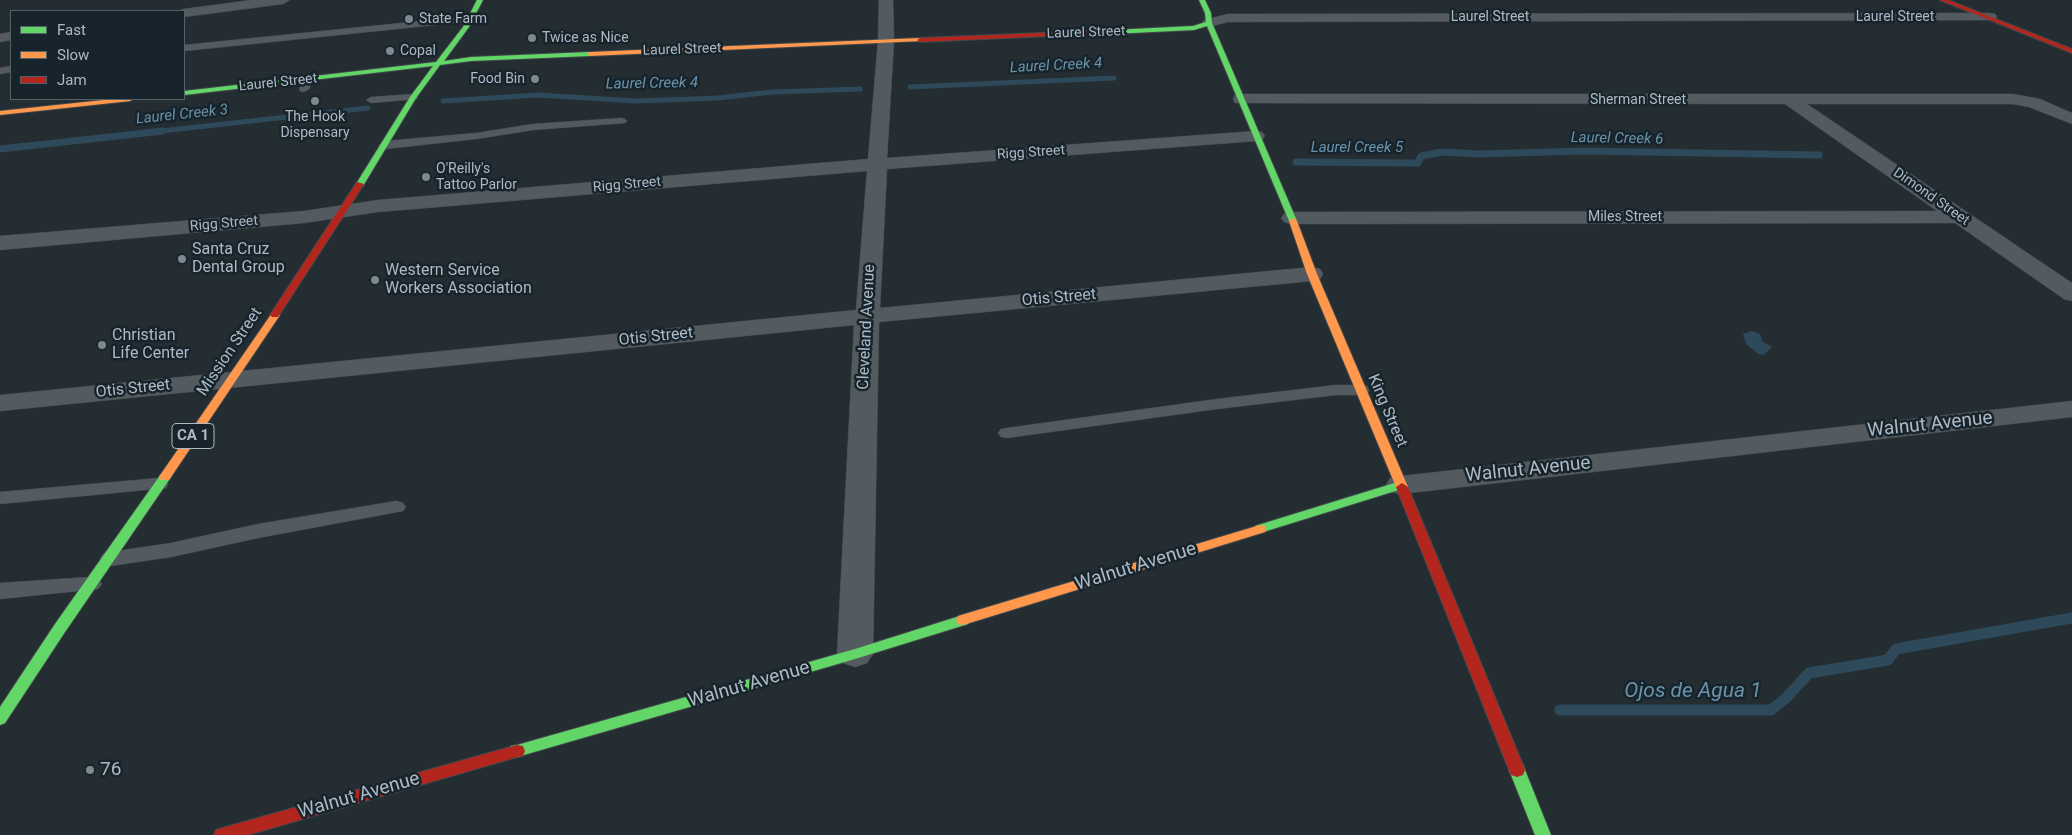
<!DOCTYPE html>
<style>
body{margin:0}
#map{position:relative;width:2072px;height:835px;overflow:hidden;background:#242d31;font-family:Roboto,sans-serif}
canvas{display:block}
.legend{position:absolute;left:10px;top:10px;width:175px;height:90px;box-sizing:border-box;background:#18242c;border:1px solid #536069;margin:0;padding:6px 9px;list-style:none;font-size:15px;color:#acbac5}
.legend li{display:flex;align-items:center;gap:10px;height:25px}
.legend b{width:25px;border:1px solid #536069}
</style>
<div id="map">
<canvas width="2072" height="835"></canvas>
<ul class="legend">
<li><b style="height:6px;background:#63d668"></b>Fast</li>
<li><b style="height:6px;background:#ff974d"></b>Slow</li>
<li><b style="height:6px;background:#b3261e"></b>Jam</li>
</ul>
</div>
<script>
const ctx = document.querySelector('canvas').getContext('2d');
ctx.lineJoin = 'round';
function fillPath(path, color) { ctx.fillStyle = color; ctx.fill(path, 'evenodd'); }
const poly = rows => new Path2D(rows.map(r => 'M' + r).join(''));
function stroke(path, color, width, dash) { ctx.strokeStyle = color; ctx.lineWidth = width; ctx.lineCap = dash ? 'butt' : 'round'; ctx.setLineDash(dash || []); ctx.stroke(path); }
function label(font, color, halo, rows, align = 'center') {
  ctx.font = font + ' Roboto,sans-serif'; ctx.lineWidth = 5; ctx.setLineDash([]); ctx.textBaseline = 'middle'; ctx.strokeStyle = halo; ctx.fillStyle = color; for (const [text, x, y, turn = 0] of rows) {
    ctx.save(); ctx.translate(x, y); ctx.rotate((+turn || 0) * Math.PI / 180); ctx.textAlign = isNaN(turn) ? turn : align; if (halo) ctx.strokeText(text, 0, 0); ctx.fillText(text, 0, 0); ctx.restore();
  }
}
fillPath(poly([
 [1752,331,1760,334,1763,342,1772,347,1764,355,1758,354,1746,344,1743,334]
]), '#2e4959');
stroke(poly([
 [910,87,1114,78],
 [443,101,538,95,637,101,717,98,773,92,860,89],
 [152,132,368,108]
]), '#2e4959', 5);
stroke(poly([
 [0,149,163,131],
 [1296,162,1418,163,1421,156,1442,152,1478,154,1584,151,1819,155]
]), '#2e4959', 7);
stroke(poly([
 [1560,710,1771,710,1786,698,1809,673,1888,660,1896,649,2072,618]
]), '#2e4959', 11);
const lane = poly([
 [471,16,474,17,474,21,184,51,184,45,471,16],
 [11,66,11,72,0,74,0,68,11,66],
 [309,76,314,79,309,89,304,92,300,91,299,89,304,79,309,76],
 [413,94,418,97,417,99,371,103,366,100,371,97,413,94],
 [621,118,625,119,627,121,625,123,533,130,476,139,385,149,379,145,385,141,476,133,533,124,621,118],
 [1336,385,1361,385,1367,386,1369,390,1367,394,1361,395,1336,395,1217,409,1007,438,1001,437,998,433,1001,429,1007,428,1217,399,1336,385],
 [159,478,166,480,168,484,166,488,0,504,0,492,159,478],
 [396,501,403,503,406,507,403,511,258,538,171,557,110,566,103,564,100,559,103,554,110,552,171,543,258,524,396,501],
 [91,577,98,579,102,584,98,589,0,599,0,583,91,577]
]);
const street = poly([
 [251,0,290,0,283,4,184,17,184,11,178,11,184,9,251,0],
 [879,0,893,0,894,41,887,158,1256,131,1262,132,1265,136,1262,140,1256,141,887,169,880,308,1312,267,1320,269,1323,274,1320,279,1312,281,879,322,873,654,867,663,855,667,843,663,837,654,854,325,0,411,0,395,856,310,867,171,378,212,304,223,0,250,0,236,304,211,378,200,868,159,878,41,879,0],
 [1990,13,1995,14,1997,17,1995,20,1228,22,1209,27,1204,26,1202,23,1204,20,1228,14,1990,13],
 [11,32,11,40,0,42,0,34,11,32],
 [1241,94,2013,94,2040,99,2072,113,2072,124,2029,107,2013,104,1807,104,2072,283,2072,301,2064,299,1955,223,1291,224,1284,222,1281,218,1284,214,1291,212,1937,211,1785,104,1235,103,1233,99,1235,95,1241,94],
 [2072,401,2072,417,1401,494,1390,492,1386,485,1390,478,1401,476,2072,401]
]);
const fast = poly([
 [477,0,483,0,469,27,444,61,471,57,590,52,593,54,590,56,471,61,440,65,416,98,363,186,356,184,410,97,433,66,184,95,184,91,436,62,463,27,477,0],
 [1199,0,1205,0,1211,13,1212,23,1297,221,1296,223,1293,224,1289,221,1207,26,1194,30,1112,34,1109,32,1112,30,1193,26,1206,22,1205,13,1199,0],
 [165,473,171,477,65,632,5,723,0,725,0,707,55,624,161,474,165,473],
 [1401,481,1405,482,1407,485,1405,488,1260,533,1255,532,1254,529,1255,526,1401,481],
 [963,615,968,616,970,620,968,624,855,659,517,757,511,756,509,751,511,746,517,745,855,649,963,615],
 [1517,763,1523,765,1551,835,1535,835,1509,770,1511,765,1517,763]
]);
const slow = poly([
 [920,38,922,39,922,41,590,56,587,54,590,52,920,38],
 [113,99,133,99,130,101,0,115,0,111,113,99],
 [1293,218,1297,221,1317,274,1408,487,1406,490,1398,490,1396,487,1307,274,1289,221,1293,218],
 [275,312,280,315,169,480,161,480,159,477,161,474,272,313,275,312],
 [1260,525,1265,526,1266,529,1265,532,963,625,958,624,956,620,958,616,1260,525]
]);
const jam = poly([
 [1940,0,1948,0,2072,49,2072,53,1940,0],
 [1112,30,1115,32,1114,33,920,42,917,40,920,38,1112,30],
 [357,182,364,184,278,317,272,317,270,315,357,182],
 [1402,483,1408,487,1525,770,1523,775,1517,777,1511,775,1509,770,1396,487,1402,483],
 [517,745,523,746,525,751,523,756,517,757,248,835,214,835,216,830,222,828,517,745]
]);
stroke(lane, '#42484c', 1);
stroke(street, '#42484c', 1);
stroke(fast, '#42484c', 2);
stroke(slow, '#42484c', 2);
stroke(jam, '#42484c', 2);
fillPath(lane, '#545b60');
fillPath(street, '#545b60');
fillPath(fast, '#63d668');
fillPath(slow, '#ff974d');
fillPath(jam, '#b3261e');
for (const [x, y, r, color] of [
 [409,19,5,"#7c8991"],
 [532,38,5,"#7c8991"],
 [390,51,5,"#7c8991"],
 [535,79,5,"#7c8991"],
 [315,101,5,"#7c8991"],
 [426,177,5,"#7c8991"],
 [182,259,5,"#7c8991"],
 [375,280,5,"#7c8991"],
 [102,345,5,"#7c8991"],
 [90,770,5,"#7c8991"]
]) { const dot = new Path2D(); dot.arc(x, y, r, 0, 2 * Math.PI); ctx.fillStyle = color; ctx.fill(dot); stroke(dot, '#18242c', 2); }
label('14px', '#acbac5', '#18242c', [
 ["Laurel Street",1490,17],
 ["Laurel Street",1895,17],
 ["Laurel Street",1086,33,-2],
 ["Laurel Street",682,50,-2],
 ["Laurel Street",278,83,-6],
 ["Sherman Street",1638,100],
 ["Rigg Street",1031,153,-4],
 ["Rigg Street",627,185,-5],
 ["Dimond Street",1931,197,35],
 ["Miles Street",1625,217],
 ["Rigg Street",224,224,-5]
]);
label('14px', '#acbac5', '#18242c', [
 ["State Farm",419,19],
 ["Twice as Nice",542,38],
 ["Copal",400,51],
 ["Food Bin",525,79,"right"],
 ["The Hook",315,117,"center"],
 ["Dispensary",315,133,"center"],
 ["O'Reilly's",436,169],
 ["Tattoo Parlor",436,185]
], 'left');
label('italic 15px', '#6a93aa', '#18242c', [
 ["Laurel Creek 4",1056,66,-3],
 ["Laurel Creek 4",652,84,-1],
 ["Laurel Creek 3",182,115,-6],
 ["Laurel Creek 6",1617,139,1],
 ["Laurel Creek 5",1357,148]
]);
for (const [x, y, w] of [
 [193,436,42]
]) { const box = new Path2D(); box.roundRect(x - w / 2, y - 12.5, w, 25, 4); ctx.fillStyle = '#18242c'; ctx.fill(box); stroke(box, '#acbac5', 1); }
label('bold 15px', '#acbac5', null, [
 ["CA 1",193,436]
]);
label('16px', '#acbac5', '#18242c', [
 ["Santa Cruz",192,250],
 ["Dental Group",192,268],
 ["Western Service",385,271],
 ["Workers Association",385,289],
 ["Christian",112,336],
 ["Life Center",112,354]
], 'left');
label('16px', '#acbac5', '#18242c', [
 ["Otis Street",1059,298,-5],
 ["Cleveland Avenue",867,327,-87],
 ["Otis Street",656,337,-6],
 ["Mission Street",230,352,-56],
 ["Otis Street",133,389,-6],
 ["King Street",1387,411,67]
]);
label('19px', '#acbac5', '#18242c', [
 ["Walnut Avenue",1930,425,-6],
 ["Walnut Avenue",1528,470,-6],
 ["Walnut Avenue",1136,567,-17],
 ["Walnut Avenue",749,685,-16],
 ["Walnut Avenue",359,796,-16]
]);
label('19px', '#acbac5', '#18242c', [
 ["76",100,770]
], 'left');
label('italic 21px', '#6a93aa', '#18242c', [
 ["Ojos de Agua 1",1693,692]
]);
</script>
